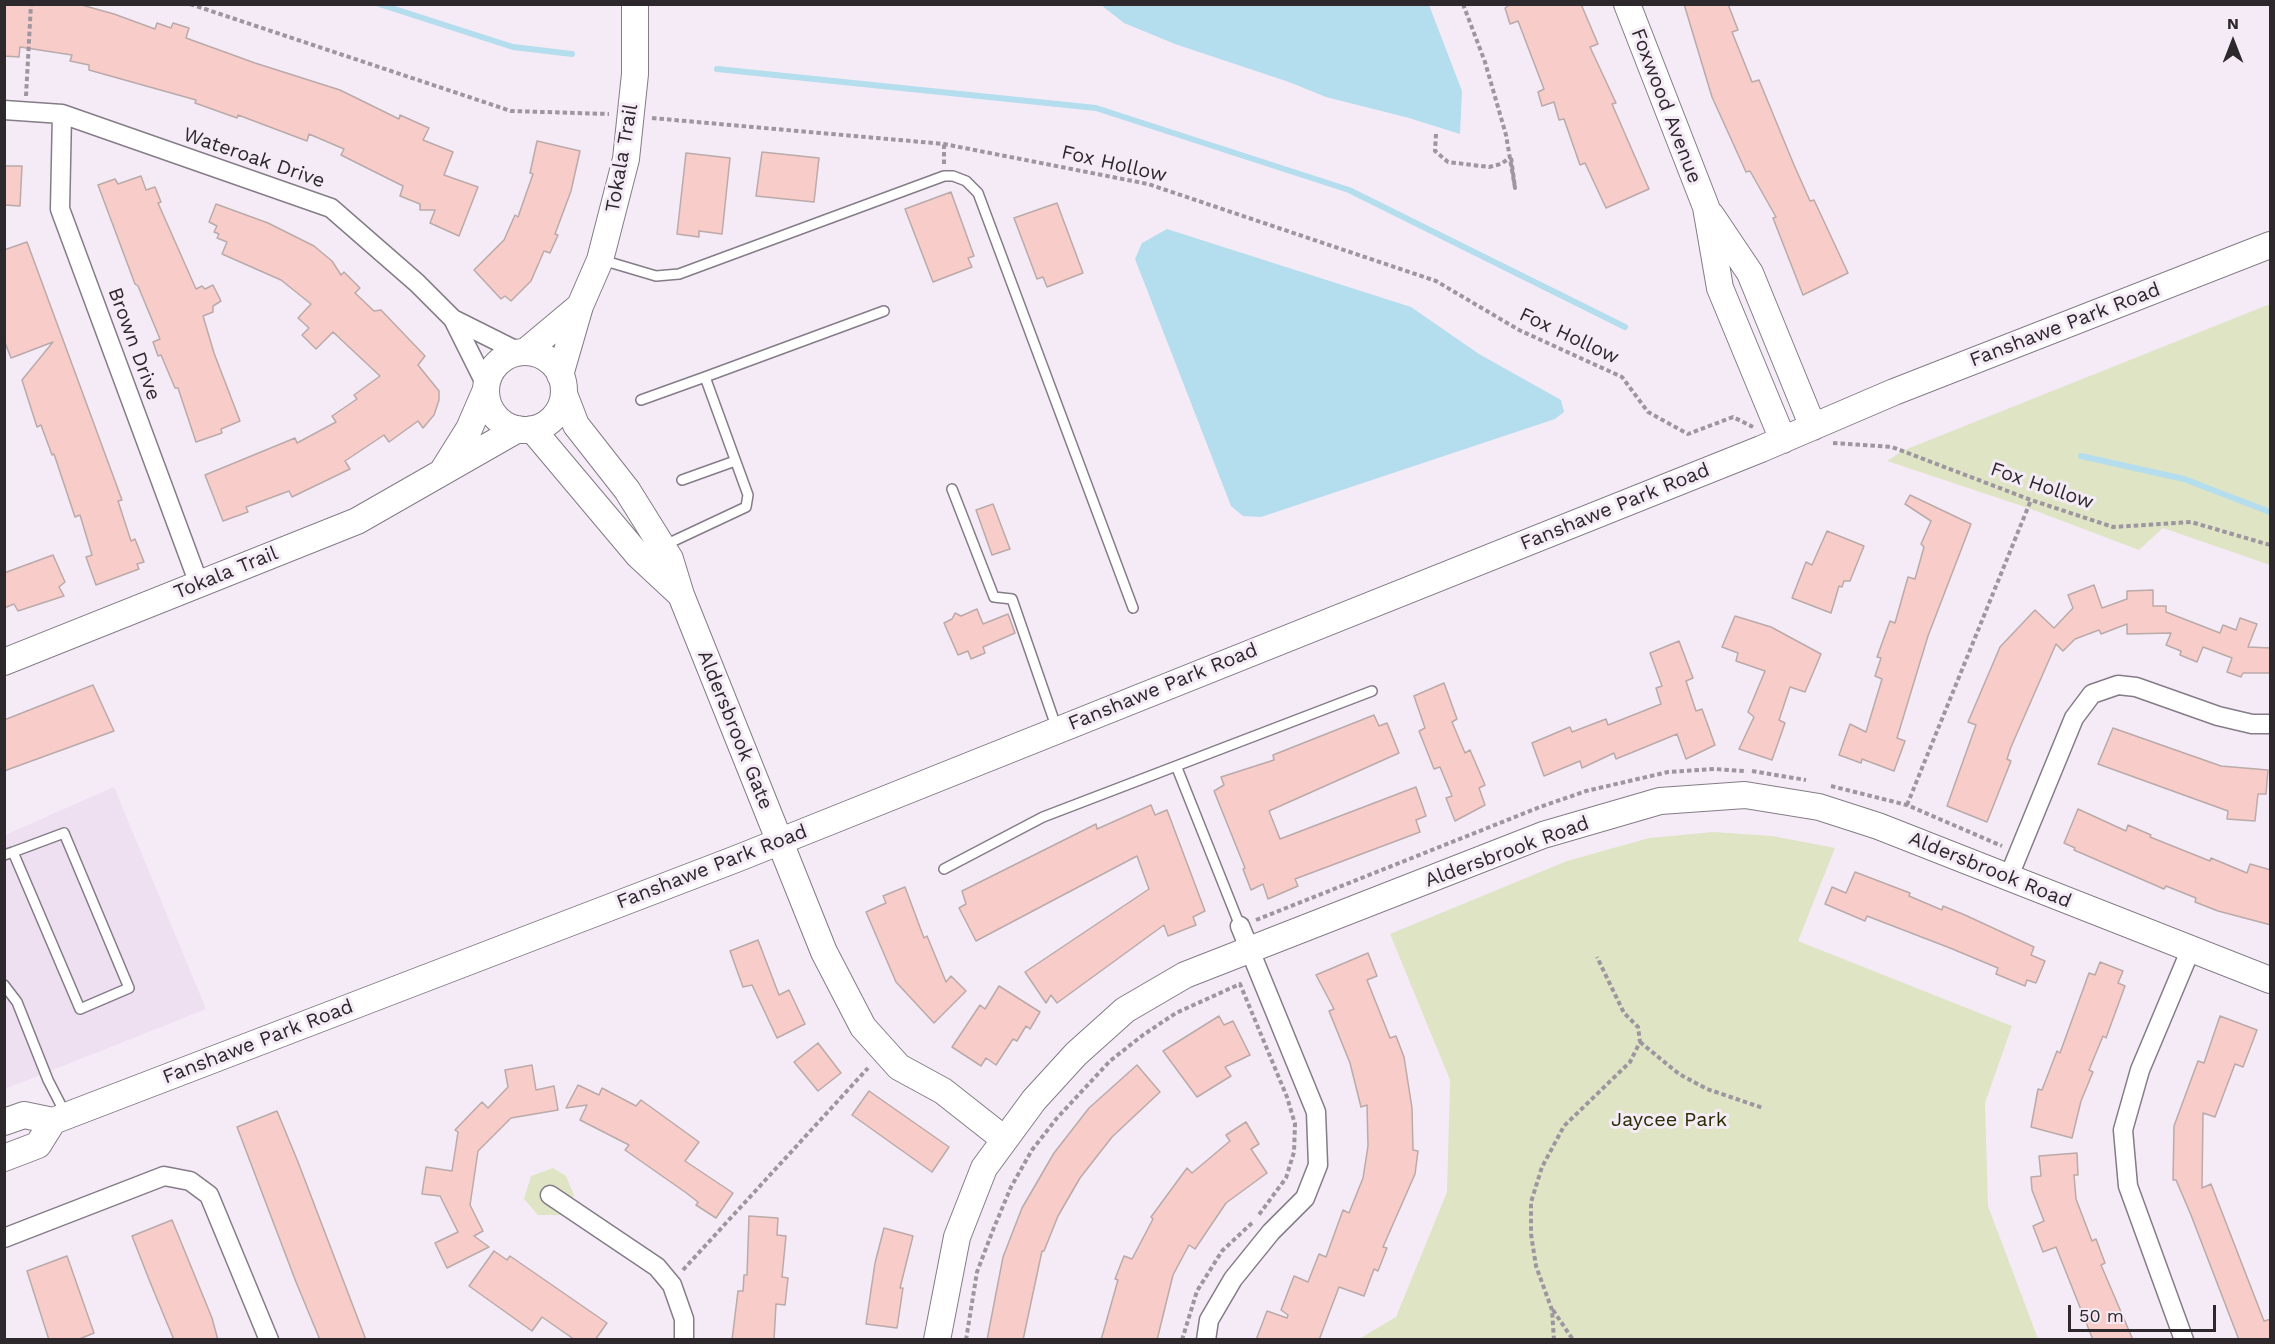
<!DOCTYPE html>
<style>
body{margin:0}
#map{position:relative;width:2275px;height:1344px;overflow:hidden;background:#f5ebf7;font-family:"Work Sans",sans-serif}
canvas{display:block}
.frame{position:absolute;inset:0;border:6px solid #2c282c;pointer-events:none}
.north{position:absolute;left:2203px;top:12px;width:60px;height:60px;-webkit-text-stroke:4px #f5ebf7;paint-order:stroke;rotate:0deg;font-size:16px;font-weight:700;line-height:24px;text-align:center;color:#2c282c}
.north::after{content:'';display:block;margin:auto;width:21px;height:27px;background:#2c282c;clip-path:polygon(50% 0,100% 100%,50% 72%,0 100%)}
.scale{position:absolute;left:2068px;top:1305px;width:148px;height:27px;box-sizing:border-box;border:3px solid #2c282c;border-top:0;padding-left:8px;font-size:18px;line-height:21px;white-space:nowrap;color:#2c282c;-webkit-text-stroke:4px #f5ebf7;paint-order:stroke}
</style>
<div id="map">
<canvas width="2275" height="1344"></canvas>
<div class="frame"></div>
<div class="north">N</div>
<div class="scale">50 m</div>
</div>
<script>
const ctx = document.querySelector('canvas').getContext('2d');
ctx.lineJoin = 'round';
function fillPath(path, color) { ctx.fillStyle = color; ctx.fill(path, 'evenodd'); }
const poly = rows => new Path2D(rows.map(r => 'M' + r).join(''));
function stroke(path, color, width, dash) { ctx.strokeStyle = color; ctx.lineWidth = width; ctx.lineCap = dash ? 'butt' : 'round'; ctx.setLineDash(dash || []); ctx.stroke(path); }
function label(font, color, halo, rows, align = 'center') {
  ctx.font = font + ' "Work Sans",sans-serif'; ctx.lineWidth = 6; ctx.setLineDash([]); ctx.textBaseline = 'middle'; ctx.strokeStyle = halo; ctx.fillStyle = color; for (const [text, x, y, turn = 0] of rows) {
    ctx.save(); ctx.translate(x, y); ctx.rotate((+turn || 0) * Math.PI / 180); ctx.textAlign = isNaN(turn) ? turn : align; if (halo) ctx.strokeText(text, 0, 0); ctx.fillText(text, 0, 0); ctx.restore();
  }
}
fillPath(poly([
 [114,787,206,1009,5,1089,5,835]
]), '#eedff1');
fillPath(poly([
 [2270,304,2270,565,2163,528,2139,550,2028,508,1887,461,1902,451],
 [1714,832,1772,836,1835,848,1798,941,2012,1026,1985,1103,1988,1206,2038,1339,1359,1339,1396,1317,1447,1192,1450,1080,1390,934,1567,861,1649,838],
 [553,1168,566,1176,574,1195,564,1215,538,1215,524,1199,531,1176]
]), '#dfe4c5');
fillPath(poly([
 [1101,5,1429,5,1462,91,1460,134,1409,118,1326,97,1289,82,1175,44,1124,23],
 [1167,229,1411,307,1479,354,1561,400,1564,412,1555,419,1261,517,1243,516,1231,506,1135,259,1142,243]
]), '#b4dded');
stroke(poly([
 [379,4,513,47,572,54],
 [717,69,1096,108,1349,190,1625,327],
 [2081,456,2184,479,2270,512]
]), '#b4dded', 6);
const building = poly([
 [4,4,78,4,114,14,155,29,157,23,171,28,173,23,189,28,186,38,255,63,340,90,399,119,400,115,429,128,423,140,453,152,444,175,478,187,459,236,430,223,435,210,420,210,420,204,400,196,403,186,341,155,344,149,309,134,307,141,238,115,237,118,195,103,196,100,89,70,89,65,70,61,72,55,20,47,19,57,4,56,4,4],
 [1511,4,1581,4,1598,44,1590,47,1616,103,1612,104,1649,189,1606,208,1585,163,1580,165,1564,119,1559,120,1554,102,1542,106,1538,92,1544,89,1518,21,1510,24,1505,8,1511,4],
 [1684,4,1728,4,1738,30,1732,32,1752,82,1759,80,1794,165,1810,201,1814,200,1848,273,1803,295,1773,218,1776,217,1750,171,1746,172,1712,97,1684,4],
 [537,141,580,151,571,191,555,234,558,235,550,253,544,251,531,281,511,301,505,296,501,299,474,270,504,240,515,215,518,217,533,174,530,173,537,141],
 [762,152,819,158,814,202,756,196,762,152],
 [686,153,730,158,722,234,699,231,699,237,677,234,686,153],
 [4,166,22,166,20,206,4,205,4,166],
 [141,176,146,190,155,187,161,202,158,203,196,289,202,286,205,289,213,285,221,301,213,306,213,312,203,316,214,353,240,421,221,429,222,433,196,442,178,388,175,388,161,355,158,356,153,342,160,339,138,286,135,284,98,185,115,179,118,184,141,176],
 [951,192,974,256,968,258,972,267,933,282,905,209,951,192],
 [1057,203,1083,273,1047,287,1043,277,1037,279,1014,218,1057,203],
 [216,204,268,223,314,246,332,261,341,275,344,272,360,288,355,293,374,311,381,310,425,356,418,365,439,391,439,400,434,415,423,428,418,421,389,442,384,435,345,461,350,469,292,497,289,491,246,507,248,512,223,521,205,475,295,438,297,443,336,422,332,416,357,399,354,395,380,376,333,332,316,349,302,335,309,328,298,318,311,304,281,280,222,254,227,242,217,238,219,234,214,232,217,226,209,222,216,204],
 [27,242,122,500,118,501,131,541,135,539,144,562,137,564,139,569,96,585,86,557,92,555,80,515,75,517,54,454,52,455,41,425,37,427,22,380,53,342,11,358,4,340,4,250,27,242],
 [1910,495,1971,524,1928,636,1897,738,1905,741,1894,771,1862,759,1861,763,1839,755,1850,724,1866,732,1882,679,1875,676,1881,658,1877,657,1890,621,1895,623,1908,577,1915,579,1924,547,1921,544,1931,521,1905,504,1910,495],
 [993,504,1010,549,992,555,976,510,993,504],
 [1827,531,1864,546,1850,581,1844,581,1842,587,1839,586,1831,613,1792,598,1806,562,1812,565,1827,531],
 [53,555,65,582,59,587,64,596,18,611,14,604,4,608,4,573,53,555],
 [2094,585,2102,608,2127,599,2127,591,2153,590,2153,606,2166,606,2166,612,2220,633,2223,625,2236,630,2240,618,2257,624,2248,647,2271,648,2271,673,2243,673,2241,677,2227,672,2232,658,2203,647,2197,662,2180,655,2181,651,2166,645,2171,633,2127,634,2127,624,2101,634,2099,630,2075,639,2063,651,2056,644,2011,747,2007,759,2011,761,1987,822,1947,806,1976,725,1968,722,2000,647,2035,610,2054,628,2073,608,2068,595,2094,585],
 [977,609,983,624,1008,614,1015,633,983,647,985,653,971,659,968,651,958,655,944,623,952,619,955,613,961,616,977,609],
 [1735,616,1771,627,1821,654,1805,692,1790,687,1779,720,1785,723,1772,760,1739,749,1754,717,1748,712,1765,671,1736,661,1738,653,1722,647,1735,616],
 [1679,641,1693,678,1686,681,1696,711,1702,709,1715,745,1686,759,1677,734,1616,759,1614,753,1582,768,1580,761,1544,776,1532,743,1570,727,1572,732,1606,719,1608,725,1661,704,1656,688,1662,686,1650,653,1679,641],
 [1444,683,1457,719,1452,722,1465,753,1470,750,1485,785,1479,788,1485,805,1455,821,1446,798,1452,796,1440,767,1434,769,1419,731,1425,728,1414,696,1444,683],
 [93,685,114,731,4,771,4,720,93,685],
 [1374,715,1379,726,1387,723,1399,753,1269,811,1280,839,1416,787,1426,816,1416,820,1420,832,1295,879,1298,886,1268,899,1263,884,1251,890,1243,869,1245,868,1214,791,1224,785,1221,777,1274,760,1273,755,1374,715],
 [2113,728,2221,766,2268,770,2266,794,2258,794,2255,821,2227,819,2228,811,2098,764,2113,728],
 [1151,805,1155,815,1167,810,1205,911,1193,917,1196,925,1168,936,1164,925,1057,1003,1051,995,1046,1003,1025,972,1149,889,1137,856,976,941,959,908,966,904,962,891,1096,824,1097,829,1151,805],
 [2078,809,2126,831,2128,825,2151,835,2150,837,2210,861,2211,858,2247,873,2250,864,2271,870,2271,925,2218,911,2195,902,2196,898,2166,886,2164,889,2074,850,2075,848,2064,843,2078,809],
 [1855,872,1910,893,1909,896,1942,910,1943,906,1965,915,2034,947,2031,955,2045,961,2036,983,2027,980,2025,986,1996,974,1998,968,1950,948,1867,916,1865,921,1825,904,1832,887,1846,893,1855,872],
 [905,887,924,938,927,936,946,982,951,976,966,991,934,1023,896,982,866,912,886,903,883,896,905,887],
 [758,940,779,995,789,990,805,1024,777,1038,752,985,743,987,730,951,758,940],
 [1368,953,1377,976,1367,980,1390,1038,1396,1036,1404,1057,1412,1108,1413,1150,1418,1151,1415,1174,1383,1247,1387,1248,1378,1271,1374,1269,1364,1296,1339,1287,1319,1340,1256,1340,1267,1311,1287,1318,1288,1315,1281,1310,1294,1276,1308,1282,1319,1254,1326,1257,1343,1210,1349,1213,1363,1178,1368,1146,1367,1105,1361,1107,1350,1063,1329,1011,1334,1009,1316,975,1368,953],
 [2100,962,2123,971,2118,983,2125,986,2106,1038,2103,1036,2089,1070,2093,1072,2081,1101,2072,1138,2031,1127,2038,1089,2042,1090,2057,1051,2060,1053,2089,973,2095,975,2100,962],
 [999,986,1040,1012,1030,1029,1026,1026,1017,1041,1013,1039,996,1065,986,1058,981,1066,952,1047,980,1005,985,1009,999,986],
 [1219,1016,1224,1025,1233,1021,1250,1055,1225,1067,1231,1076,1197,1097,1163,1051,1219,1016],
 [2220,1016,2257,1030,2243,1067,2235,1064,2215,1117,2203,1113,2202,1188,2211,1184,2264,1321,2271,1319,2271,1340,2239,1340,2191,1215,2176,1180,2173,1180,2174,1126,2198,1061,2204,1063,2220,1016],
 [818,1043,841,1073,818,1091,794,1062,818,1043],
 [532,1065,536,1090,554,1086,558,1110,511,1118,478,1151,470,1205,483,1231,474,1236,489,1247,447,1268,435,1243,458,1232,440,1196,422,1194,426,1167,452,1171,458,1132,455,1130,482,1102,488,1108,508,1087,505,1070,532,1065],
 [1137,1065,1160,1092,1112,1137,1080,1178,1058,1216,1044,1251,1042,1251,1023,1340,987,1340,1003,1257,1022,1208,1054,1153,1089,1108,1137,1065],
 [578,1085,599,1095,602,1088,636,1106,641,1100,699,1142,685,1161,733,1193,716,1218,696,1205,698,1202,685,1192,625,1150,629,1145,580,1120,587,1105,566,1108,578,1085],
 [869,1091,949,1147,932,1172,852,1115,869,1091],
 [277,1111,298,1162,366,1340,320,1340,296,1282,237,1127,277,1111],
 [1246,1122,1259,1144,1251,1149,1267,1173,1226,1203,1195,1249,1189,1245,1173,1275,1157,1340,1101,1340,1118,1280,1115,1279,1124,1256,1132,1259,1153,1219,1151,1217,1187,1168,1192,1173,1230,1141,1226,1135,1246,1122],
 [2077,1153,2078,1175,2074,1175,2076,1199,2092,1241,2096,1239,2105,1263,2101,1265,2133,1340,2093,1340,2056,1247,2043,1252,2033,1226,2044,1221,2032,1190,2031,1177,2041,1176,2039,1156,2077,1153],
 [749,1216,778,1218,777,1235,786,1236,782,1277,788,1278,785,1305,776,1304,774,1340,732,1340,738,1291,743,1291,744,1275,747,1275,749,1216],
 [172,1220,212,1318,218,1340,174,1340,150,1282,132,1236,172,1220],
 [884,1228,913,1236,900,1288,903,1288,897,1328,866,1324,875,1263,884,1228],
 [494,1251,507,1260,510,1256,607,1323,595,1340,575,1340,542,1317,532,1331,469,1286,494,1251],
 [67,1256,94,1333,77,1340,49,1340,27,1271,67,1256]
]);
fillPath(building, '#f7ccc9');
stroke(building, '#baaaa9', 1.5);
const lane = poly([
 [602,260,656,276,679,274,944,176,953,176,966,181,978,193,1133,608],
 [641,400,705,377],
 [682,480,735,461],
 [952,489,994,597,1012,599,1057,729],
 [665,545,746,507,748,495,705,377,884,311],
 [1177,768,1240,926],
 [4,855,13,852,64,833,129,988,80,1009,13,852],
 [944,869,1043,817,1372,691],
 [4,985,17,1002,48,1080,65,1113]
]);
const street = poly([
 [4,110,62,114,331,208,417,283,453,319,519,352],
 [62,114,60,209,199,584],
 [453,319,486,385],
 [2009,876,2074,718,2092,694,2118,685,2136,687,2218,716,2252,724,2270,724],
 [550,1195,657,1267,672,1285,684,1319,684,1340],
 [4,1238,164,1176,190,1181,209,1195,269,1340],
 [1206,1340,1209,1320,1233,1279,1271,1232,1305,1198,1318,1165,1316,1112,1240,926],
 [2184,1340,2128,1186,2123,1130,2140,1070,2190,951]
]);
const secondary = poly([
 [1627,4,1706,207,1720,288,1783,440],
 [1711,215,1750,273,1813,427],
 [525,352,580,306],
 '486 391a39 39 0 1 1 78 0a39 39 0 1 1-78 0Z',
 [560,375,580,306,600,260,626,159,635,74,635,4],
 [564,394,576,425,627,490,670,559,681,595,824,952,863,1027,899,1067,943,1091,1004,1139],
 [532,429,638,555,681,595],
 [444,469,469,429,485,392],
 [4,662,357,521,518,429],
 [4,1122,24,1115,53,1121,736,859,1761,449,1894,392,2270,245],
 [4,1158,38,1145,53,1121],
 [937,1340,957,1237,984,1168,1034,1100,1076,1054,1125,1010,1185,975,1543,835,1660,801,1745,795,1819,807,1878,826,2270,980]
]);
stroke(lane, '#847c87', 12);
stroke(street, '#847c87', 21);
stroke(secondary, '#847c87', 28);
stroke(poly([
 [190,4,511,111,609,114],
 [1463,4,1485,62,1506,135,1515,188,1511,157],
 [26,96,31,4],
 [652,118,944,144,1148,184,1436,281,1519,330,1622,377,1648,412,1688,434,1733,417,1753,427],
 [1436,134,1435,151,1448,162,1489,167,1501,164,1511,157],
 [944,164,944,144],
 [1833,443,1892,447,2031,500,2113,527,2191,522,2270,545],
 [1752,771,1806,780],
 [1831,786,1907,805,2002,846],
 [1907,805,2031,500],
 [1256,920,1540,807,1586,791,1668,772,1715,769,1744,771],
 [1640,1042,1679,1074,1707,1089,1763,1108],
 [683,1270,868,1068],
 [1553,1310,1573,1340],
 [966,1340,977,1272,993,1230,1011,1187,1032,1150,1057,1118,1110,1061,1143,1035,1176,1013,1240,984,1287,1097,1295,1124,1294,1152,1286,1178,1258,1216],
 [1182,1340,1197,1291,1222,1251,1253,1222],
 [1554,1340,1552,1310,1536,1266,1531,1234,1531,1202,1542,1167,1564,1126,1630,1062,1640,1042,1638,1027,1624,1013,1597,957]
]), '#9e969f', 4, [4.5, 3]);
stroke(lane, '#fff', 9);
stroke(street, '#fff', 18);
stroke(secondary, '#fff', 26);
label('20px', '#2c282c', '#f5ebf7', [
 ["Foxwood Avenue",1666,106,69],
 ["Wateroak Drive",254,158,19],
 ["Tokala Trail",622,158,-80],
 ["Fox Hollow",1114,164,13],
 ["Fanshawe Park Road",2065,325,-21],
 ["Fox Hollow",1569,336,25],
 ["Brown Drive",134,344,70],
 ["Fox Hollow",2042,486,19],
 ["Fanshawe Park Road",1615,507,-22],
 ["Tokala Trail",226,573,-22],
 ["Fanshawe Park Road",1163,687,-22],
 ["Aldersbrook Gate",735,730,68],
 ["Aldersbrook Road",1507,852,-20],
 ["Fanshawe Park Road",712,867,-21],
 ["Aldersbrook Road",1990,870,22],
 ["Fanshawe Park Road",258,1042,-21]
]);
label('20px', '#282c00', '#f5ebf7', [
 ["Jaycee Park",1669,1120]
]);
</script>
